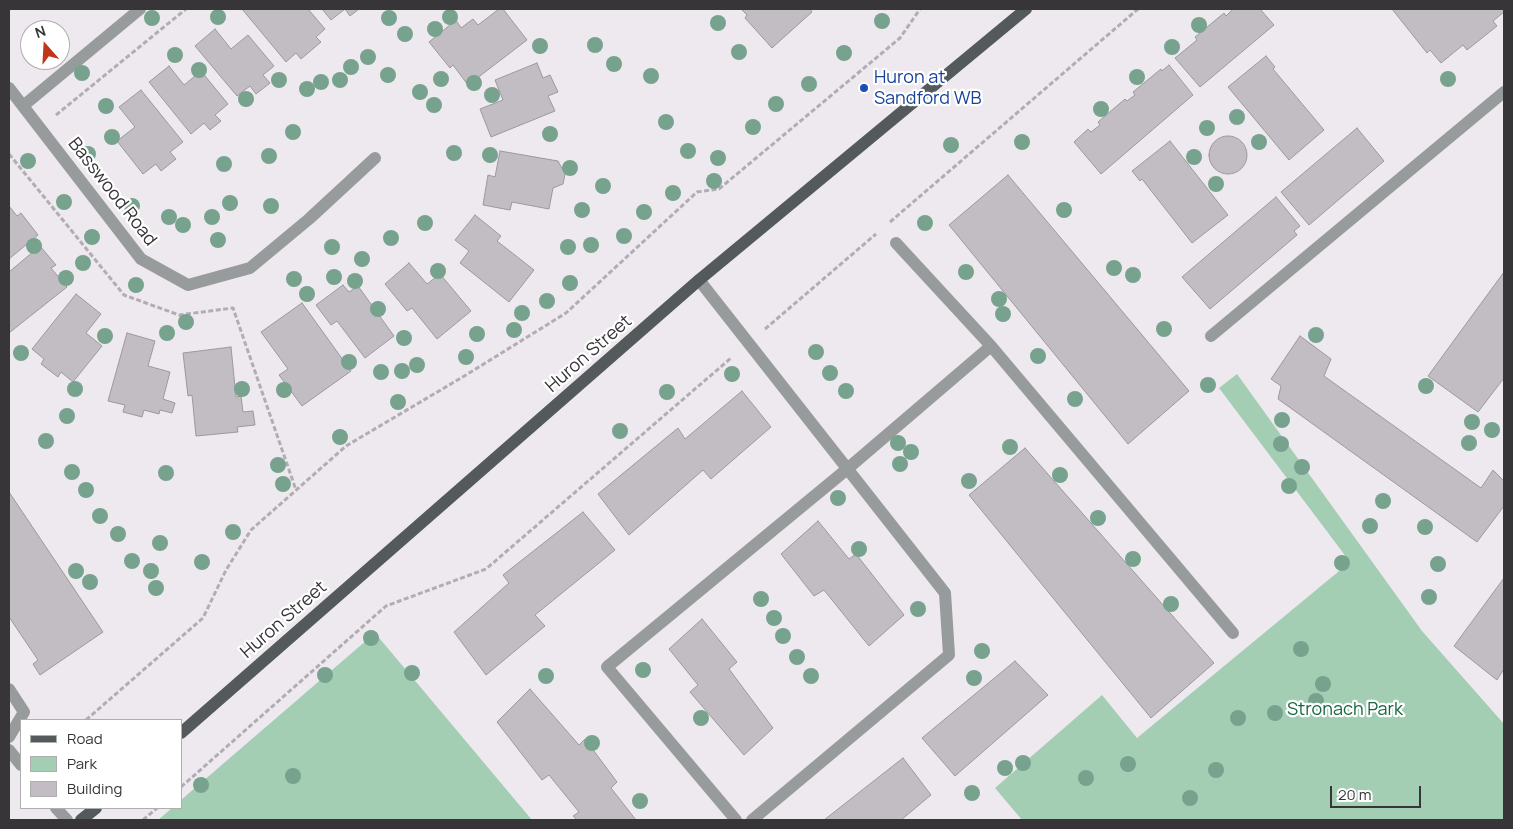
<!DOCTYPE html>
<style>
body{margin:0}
#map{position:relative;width:1513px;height:829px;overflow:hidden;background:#eee9ef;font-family:Manrope,sans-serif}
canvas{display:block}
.frame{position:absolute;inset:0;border:10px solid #373537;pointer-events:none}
.legend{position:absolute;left:20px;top:719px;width:162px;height:90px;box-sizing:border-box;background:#fff;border:1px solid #afaeaf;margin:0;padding:6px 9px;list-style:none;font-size:15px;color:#373537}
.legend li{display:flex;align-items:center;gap:10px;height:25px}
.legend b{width:25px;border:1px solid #afaeaf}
.north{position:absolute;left:20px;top:20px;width:50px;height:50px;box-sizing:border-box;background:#fff;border:1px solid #afaeaf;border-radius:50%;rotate:341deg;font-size:14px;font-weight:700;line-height:20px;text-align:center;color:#373537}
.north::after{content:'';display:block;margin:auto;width:18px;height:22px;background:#c13619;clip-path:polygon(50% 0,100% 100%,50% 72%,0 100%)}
.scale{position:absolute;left:1330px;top:786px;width:91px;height:22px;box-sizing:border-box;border:2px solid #373537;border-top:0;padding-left:6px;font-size:15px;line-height:18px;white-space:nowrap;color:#373537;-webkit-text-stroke:4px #fff;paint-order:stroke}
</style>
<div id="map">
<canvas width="1513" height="829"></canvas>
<div class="frame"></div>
<ul class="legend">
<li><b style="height:6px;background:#545a5b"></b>Road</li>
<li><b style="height:14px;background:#a4ceb3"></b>Park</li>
<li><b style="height:14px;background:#c1bdc3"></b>Building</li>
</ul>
<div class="north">N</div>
<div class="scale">20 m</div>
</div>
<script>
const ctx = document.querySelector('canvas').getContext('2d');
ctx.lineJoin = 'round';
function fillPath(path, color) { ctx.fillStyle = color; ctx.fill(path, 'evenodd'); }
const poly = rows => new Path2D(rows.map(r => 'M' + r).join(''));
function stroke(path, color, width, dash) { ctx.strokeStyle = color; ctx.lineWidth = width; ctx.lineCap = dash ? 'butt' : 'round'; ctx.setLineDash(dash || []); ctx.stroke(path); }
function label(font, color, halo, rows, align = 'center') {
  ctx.font = font + ' Manrope,sans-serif'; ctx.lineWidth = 4.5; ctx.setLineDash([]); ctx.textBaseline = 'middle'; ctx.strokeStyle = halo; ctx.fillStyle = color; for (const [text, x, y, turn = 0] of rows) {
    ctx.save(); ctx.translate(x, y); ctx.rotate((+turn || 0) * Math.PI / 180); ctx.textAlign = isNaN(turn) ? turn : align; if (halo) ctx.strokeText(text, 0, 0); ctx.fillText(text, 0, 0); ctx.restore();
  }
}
fillPath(poly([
 [1237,374,1422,631,1504,724,1504,820,1022,820,995,788,1102,695,1137,738,1350,562,1219,388],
 [375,633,532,820,158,820,172,808,181,808,181,800]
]), '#a4ceb3');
const building = poly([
 [242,9,308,9,325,29,316,37,321,42,301,59,296,53,286,62,242,9],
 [322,9,359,9,350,16,345,9,331,20,322,9],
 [499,9,503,9,527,40,468,85,453,65,450,68,429,42,456,20,461,28,473,19,478,25,499,9],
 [741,9,810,9,812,12,772,48,745,18,747,15,741,9],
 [1233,9,1260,9,1274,25,1200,87,1175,58,1197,40,1195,37,1224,13,1226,16,1233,9],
 [1392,9,1504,9,1504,12,1493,21,1497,26,1467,50,1463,45,1441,63,1430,50,1427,53,1392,9],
 [215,29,231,49,248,35,274,66,263,75,270,83,256,94,250,86,237,96,195,46,215,29],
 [1266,56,1275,67,1273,69,1324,130,1289,160,1228,87,1266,56],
 [537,63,543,78,550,75,558,92,548,96,555,111,491,137,480,109,503,100,495,80,537,63],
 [1169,65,1193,95,1101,174,1074,142,1088,129,1091,132,1100,125,1098,122,1125,99,1127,101,1135,95,1133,92,1161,69,1162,71,1169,65],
 [169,66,184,85,201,71,228,104,215,115,221,121,210,130,204,123,191,134,149,82,169,66],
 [141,90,183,142,170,152,176,159,161,171,156,164,143,174,117,141,135,127,119,107,141,90],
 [1357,128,1384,161,1309,225,1281,192,1357,128],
 '1209 155a19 19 0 1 1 38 0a19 19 0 1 1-38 0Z',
 [1170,141,1228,215,1192,243,1142,179,1140,181,1132,171,1170,141],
 [500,151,558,161,565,174,563,184,553,188,549,209,512,202,510,210,483,205,488,175,495,177,500,151],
 [1008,175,1189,391,1128,444,949,225,1008,175],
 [1276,197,1300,226,1294,231,1297,235,1210,309,1182,277,1276,197],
 [9,206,17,216,21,213,38,235,9,259,9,206],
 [475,215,501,236,497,241,534,270,509,302,460,263,469,251,455,240,475,215],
 [40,246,56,265,51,268,67,287,9,333,9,272,40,246],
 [409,263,427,284,440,274,471,311,437,339,412,308,407,311,385,284,409,263],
 [1504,272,1504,378,1478,412,1428,376,1504,272],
 [343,285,349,292,358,286,394,336,365,358,337,321,331,325,316,305,343,285],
 [76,294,101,314,86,333,102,346,73,382,61,372,58,377,41,364,44,359,32,349,76,294],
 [302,303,351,371,302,406,279,375,288,369,261,332,302,303],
 [127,333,155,341,148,366,170,372,163,399,175,403,172,413,160,410,159,414,144,410,142,417,123,412,125,405,108,401,127,333],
 [1300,336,1331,359,1324,376,1481,488,1493,470,1504,481,1504,506,1477,542,1278,399,1281,386,1271,379,1300,336],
 [231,347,236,397,241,396,243,412,253,411,255,425,237,427,238,432,196,436,192,395,188,396,183,353,231,347],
 [742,391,771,427,711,479,703,470,629,535,598,494,678,428,685,439,742,391],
 [1025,448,1214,663,1151,718,969,495,1025,448],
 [9,492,103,632,40,675,33,664,38,660,9,617,9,492],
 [583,512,615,550,535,615,545,626,486,675,454,632,509,583,503,575,583,512],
 [818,521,849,559,856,554,904,615,869,646,824,590,814,596,781,554,818,521],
 [1504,578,1504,669,1497,680,1454,646,1504,578],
 [702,619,737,662,729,669,773,728,744,755,690,692,698,685,669,649,702,619],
 [1015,661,1048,695,955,776,922,738,1015,661],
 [530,689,579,745,585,739,617,782,611,788,636,820,577,820,573,816,579,812,549,775,542,780,497,722,530,689],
 [903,758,931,795,901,820,824,820,903,758]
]);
fillPath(building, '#c1bdc3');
stroke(building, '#9c989e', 1);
stroke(poly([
 [56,115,186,9],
 [9,154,124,295,179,315,233,308,296,490],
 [890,222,1138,9],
 [765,329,876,234],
 [86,720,203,618,226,570,251,530,346,446,466,375,566,313,697,192,719,189,900,38,920,9],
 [181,787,386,606,486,569,731,358],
 [143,820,157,808]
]), '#b1adb2', 3, [5, 2.5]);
stroke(poly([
 [9,88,141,259,188,285,250,268,309,219,375,158],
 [23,106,140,9],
 [896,243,991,346,1233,633],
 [699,280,945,593,949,655,752,820],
 [1211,336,1504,92],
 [9,689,24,712,9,737],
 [9,750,21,765],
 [56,808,67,820],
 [736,820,607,667,846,470,991,346]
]), '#989b9c', 12);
stroke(poly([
 [181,733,699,280,1026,9],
 [81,820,96,808]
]), '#545a5b', 12);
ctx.fillStyle = '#77a28e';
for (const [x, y] of [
 [218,17],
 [450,17],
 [152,18],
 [389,18],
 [882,21],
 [718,23],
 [1199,25],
 [435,29],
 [405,34],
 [595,45],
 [540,46],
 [1172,47],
 [739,52],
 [844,53],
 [175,55],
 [368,57],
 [614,64],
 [351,67],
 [199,70],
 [82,73],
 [388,75],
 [651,76],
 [1137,77],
 [441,79],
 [1448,79],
 [279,80],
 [340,80],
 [321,82],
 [474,83],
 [809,84],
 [307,89],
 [420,92],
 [492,95],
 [246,99],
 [776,104],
 [434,105],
 [106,106],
 [1101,109],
 [1237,117],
 [666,122],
 [753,127],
 [1207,128],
 [293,132],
 [550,134],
 [112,137],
 [1022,142],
 [1259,142],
 [951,145],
 [688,151],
 [454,153],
 [88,154],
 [490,155],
 [269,156],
 [1194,157],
 [718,158],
 [28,161],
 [224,164],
 [570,168],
 [714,181],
 [1216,184],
 [603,186],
 [673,193],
 [64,202],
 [230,203],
 [132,206],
 [271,206],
 [582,210],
 [1064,210],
 [644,212],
 [169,217],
 [212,217],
 [425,223],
 [925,223],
 [183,225],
 [624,236],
 [92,237],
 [391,238],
 [218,240],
 [591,245],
 [34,246],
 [332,247],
 [568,247],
 [362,259],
 [83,263],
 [1114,268],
 [438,271],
 [966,272],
 [1133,275],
 [334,277],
 [66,278],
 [294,279],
 [355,281],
 [570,283],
 [136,285],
 [307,294],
 [999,299],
 [547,301],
 [378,309],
 [522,313],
 [1003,314],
 [186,322],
 [1164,329],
 [514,330],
 [167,333],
 [477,334],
 [1316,335],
 [105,336],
 [404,338],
 [816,352],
 [21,353],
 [1038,356],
 [466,357],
 [349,362],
 [417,365],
 [402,371],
 [381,372],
 [830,373],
 [732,374],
 [1208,385],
 [1426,386],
 [75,389],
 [242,389],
 [284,390],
 [846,391],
 [667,392],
 [1075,399],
 [398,402],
 [67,416],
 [1282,420],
 [1472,422],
 [1492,430],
 [620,431],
 [340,437],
 [46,441],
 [898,443],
 [1469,443],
 [1281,444],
 [1010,447],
 [911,452],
 [900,464],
 [278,465],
 [1302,467],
 [72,472],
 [166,473],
 [1060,475],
 [969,481],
 [283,484],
 [1289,486],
 [86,490],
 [838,498],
 [1383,501],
 [100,516],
 [1098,518],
 [1370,526],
 [1425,527],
 [233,532],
 [118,534],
 [160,543],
 [859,549],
 [1133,559],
 [132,561],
 [202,562],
 [1342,563],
 [1438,564],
 [76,571],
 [151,571],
 [90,582],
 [156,588],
 [1429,597],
 [761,599],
 [1171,604],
 [918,609],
 [774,618],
 [783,636],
 [371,638],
 [1301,649],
 [982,651],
 [797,657],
 [643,670],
 [412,673],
 [325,675],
 [546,676],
 [811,676],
 [974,678],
 [1323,684],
 [1316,701],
 [1275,713],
 [701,718],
 [1238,718],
 [592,743],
 [1023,763],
 [1128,764],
 [1005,768],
 [1216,770],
 [293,776],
 [1086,778],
 [201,785],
 [972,793],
 [1190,798],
 [640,801]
]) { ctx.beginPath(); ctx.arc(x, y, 8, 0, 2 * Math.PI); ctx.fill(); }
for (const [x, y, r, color] of [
 [864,88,5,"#1a4fb4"]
]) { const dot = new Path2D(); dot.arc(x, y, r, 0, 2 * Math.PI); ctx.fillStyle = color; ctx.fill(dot); stroke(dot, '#fff', 2); }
label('18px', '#164399', '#fff', [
 ["Huron at",874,78],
 ["Sandford WB",874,99]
], 'left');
label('18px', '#373537', '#fff', [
 ["Basswood Road",112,192,52],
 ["Huron Street",589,354,-41],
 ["Huron Street",284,620,-41]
]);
label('18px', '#15673f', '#fff', [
 ["Stronach Park",1345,710]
]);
</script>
